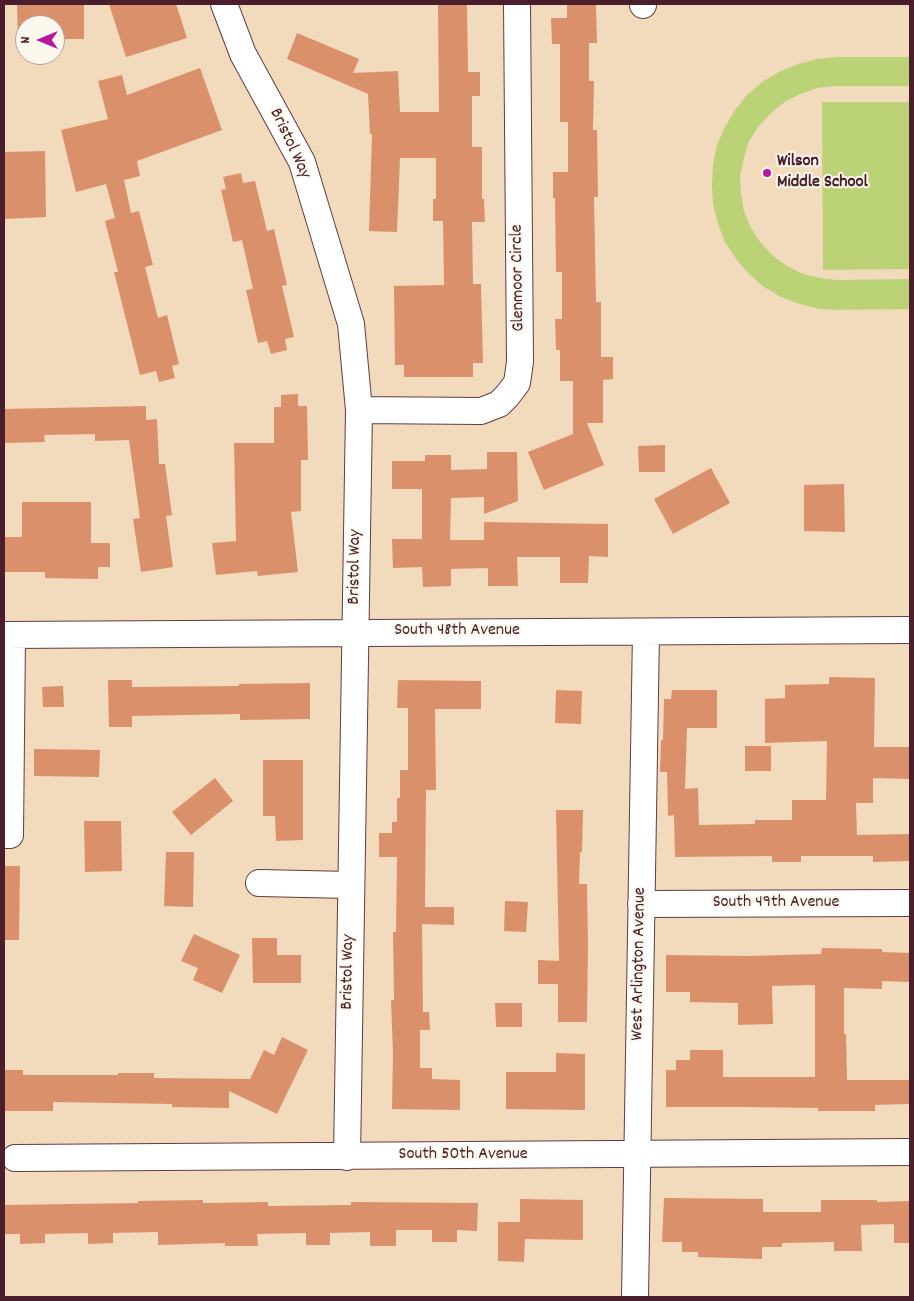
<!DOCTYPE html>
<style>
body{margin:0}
#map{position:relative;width:914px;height:1301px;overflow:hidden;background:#f1dbbc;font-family:Dekko,sans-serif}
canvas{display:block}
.frame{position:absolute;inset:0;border:5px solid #4a1f2b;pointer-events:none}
.north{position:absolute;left:15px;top:15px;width:50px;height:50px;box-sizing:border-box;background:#fbf7ec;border:1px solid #b4a19f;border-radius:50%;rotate:270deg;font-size:14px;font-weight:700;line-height:20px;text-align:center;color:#4a1f2b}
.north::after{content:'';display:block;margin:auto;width:18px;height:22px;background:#b5179e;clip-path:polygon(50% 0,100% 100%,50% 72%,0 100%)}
</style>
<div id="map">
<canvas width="914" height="1301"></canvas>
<div class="frame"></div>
<div class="north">N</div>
</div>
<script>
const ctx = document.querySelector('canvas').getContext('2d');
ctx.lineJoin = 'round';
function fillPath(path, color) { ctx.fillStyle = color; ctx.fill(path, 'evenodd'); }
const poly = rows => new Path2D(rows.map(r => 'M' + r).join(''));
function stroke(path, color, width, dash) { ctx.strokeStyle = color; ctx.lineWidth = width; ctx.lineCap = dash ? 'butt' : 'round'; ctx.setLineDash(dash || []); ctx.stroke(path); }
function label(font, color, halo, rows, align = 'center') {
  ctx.font = font + ' Dekko,sans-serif'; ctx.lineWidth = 4; ctx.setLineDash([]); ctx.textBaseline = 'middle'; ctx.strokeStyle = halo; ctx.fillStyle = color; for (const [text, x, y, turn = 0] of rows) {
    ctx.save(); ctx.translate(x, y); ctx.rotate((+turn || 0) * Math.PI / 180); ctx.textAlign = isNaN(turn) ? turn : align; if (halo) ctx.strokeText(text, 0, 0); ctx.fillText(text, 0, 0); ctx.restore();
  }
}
fillPath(poly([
 [837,57,910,57,910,86,835,86,817,88,800,94,785,102,771,113,759,126,749,141,744,158,740,176,741,193,744,211,751,228,761,243,773,256,787,266,803,274,820,278,838,280,910,279,910,309,839,310,819,309,800,304,781,297,764,287,749,274,736,259,725,242,718,224,713,204,712,185,713,165,717,145,725,127,735,110,747,95,762,82,779,72,798,64,817,59],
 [822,102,910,102,910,269,823,270]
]), '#bcd276');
fillPath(poly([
 [17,4,84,4,84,39,55,39,55,25,25,25,25,40,18,40],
 [109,4,176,4,187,38,126,57],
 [438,4,467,4,468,72,480,72,480,96,472,96,472,147,482,147,482,199,484,199,485,222,472,222,473,284,481,284,483,363,473,363,473,377,404,377,404,365,395,365,394,286,444,285,443,221,433,221,433,199,436,199,436,158,400,158,397,232,369,231,372,134,370,134,368,94,287,59,297,33,359,59,353,73,398,71,400,112,439,112],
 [567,4,596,4,597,43,589,43,589,81,594,81,593,130,597,130,598,197,594,197,596,302,601,302,601,357,613,357,613,379,603,380,603,423,587,423,604,465,544,490,528,452,573,434,573,381,560,381,560,350,556,350,555,319,562,319,562,272,556,272,555,198,553,198,553,172,568,172,568,122,560,122,560,44,552,44,551,18,567,18],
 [200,68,222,130,137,161,140,176,124,180,131,213,139,211,153,265,145,267,158,318,167,315,179,364,172,366,175,378,159,382,156,371,140,375,114,272,118,272,105,221,115,218,106,184,76,192,61,130,108,119,98,81,122,75,127,95],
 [45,151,46,217,4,219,4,152],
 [241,173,243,183,255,181,267,231,274,229,287,285,282,286,294,337,285,339,287,350,271,354,267,341,258,343,246,290,253,289,242,240,233,242,221,190,226,189,223,177],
 [298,394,298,406,307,406,308,460,301,460,301,511,291,512,298,572,258,576,257,571,216,575,212,543,236,541,234,443,274,443,274,407,281,407,281,395],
 [146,406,146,420,157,419,159,464,165,464,172,515,166,516,173,567,141,572,133,519,140,518,129,440,95,441,95,434,44,435,45,442,4,443,4,409],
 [665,445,665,472,639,472,638,446],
 [487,452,517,452,518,501,484,514,484,497,451,498,450,540,484,540,484,522,608,524,608,557,589,556,588,583,560,583,560,557,517,557,518,586,488,586,488,568,451,569,451,586,423,587,422,567,393,568,392,539,422,539,422,489,392,489,392,461,425,461,425,455,451,455,451,470,487,469],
 [711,468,730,503,673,534,654,499],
 [844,484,845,532,804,531,804,485],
 [22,502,91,502,91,543,110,543,110,567,98,567,98,579,45,578,45,572,4,572,4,537,22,537],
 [829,677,875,678,874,747,910,747,910,779,873,778,873,803,856,803,857,835,910,834,910,861,873,862,873,856,801,856,801,862,772,862,772,856,675,857,674,815,668,816,667,772,660,772,661,740,663,740,664,699,671,699,672,690,717,690,717,728,687,728,685,789,698,788,699,825,755,824,755,820,792,820,792,800,826,800,827,741,765,743,765,699,785,698,785,685,829,684],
 [108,680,132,680,132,687,239,686,239,684,310,683,310,719,240,720,240,714,132,716,132,727,109,727],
 [398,680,481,681,481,709,435,709,436,790,426,790,425,907,454,907,454,925,422,924,423,1012,429,1012,430,1030,420,1030,420,1068,432,1068,432,1079,460,1080,460,1110,392,1109,393,1054,391,1000,394,1000,393,932,396,932,397,857,379,857,379,833,392,833,392,822,397,822,397,798,400,798,400,770,408,770,408,708,397,708],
 [63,686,64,707,43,707,42,687],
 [556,690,582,691,581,724,555,723],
 [745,746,771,746,771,771,745,771],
 [34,749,100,750,99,777,34,776],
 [263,760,303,760,303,840,276,841,275,816,263,816],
 [215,778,233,801,191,835,172,812],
 [556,810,583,810,582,852,580,852,579,884,587,884,588,945,587,1022,558,1022,558,984,538,984,538,960,559,961],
 [84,821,121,821,122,871,85,872],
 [166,852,194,852,193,907,164,906],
 [4,866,20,866,19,940,4,940],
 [505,901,528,902,526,932,504,931],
 [194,934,240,955,222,993,193,980,198,968,181,961],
 [252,938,277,938,277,955,301,955,301,983,253,983],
 [822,948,882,949,882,952,910,953,910,982,882,981,882,989,844,988,844,1034,846,1034,847,1080,910,1080,910,1104,875,1105,875,1111,818,1111,818,1108,744,1107,666,1107,666,1070,676,1070,676,1060,690,1060,690,1050,723,1050,723,1077,815,1077,815,985,772,986,773,1024,738,1025,738,1003,690,1002,690,992,666,992,666,955,747,956,821,954],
 [495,1003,522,1003,522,1027,496,1027],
 [282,1037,308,1050,277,1114,229,1091,229,1108,172,1107,172,1104,53,1102,53,1111,4,1111,4,1070,23,1070,23,1075,118,1075,118,1073,154,1073,154,1078,250,1079,264,1050,274,1055],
 [556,1053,585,1054,585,1110,506,1109,506,1072,556,1072],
 [664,1198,763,1199,763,1212,821,1212,821,1200,877,1200,877,1202,910,1201,910,1243,894,1243,894,1224,861,1225,862,1251,834,1251,834,1242,782,1243,782,1247,762,1247,762,1259,698,1257,698,1252,682,1252,682,1242,662,1242],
 [520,1199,583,1200,583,1240,525,1239,524,1262,498,1261,498,1222,520,1222],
 [203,1200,203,1203,268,1202,268,1206,351,1205,351,1202,478,1203,477,1231,457,1230,457,1242,432,1242,432,1230,396,1230,396,1246,370,1246,370,1232,330,1233,330,1245,306,1245,306,1233,257,1234,258,1246,225,1246,225,1243,158,1245,158,1232,113,1233,113,1243,88,1244,88,1233,45,1234,45,1243,20,1244,20,1234,4,1234,4,1205,138,1203,138,1201]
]), '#db906c');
const minor = poly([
 [224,4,243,54,302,162,351,324,359,410,347,1157],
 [643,4,643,5],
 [359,410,481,411,499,404,507,396,517,383,520,362,517,4],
 [4,635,910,630],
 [4,835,10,835,12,635],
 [259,883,350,885],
 [641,904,910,903],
 [15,1158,910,1152],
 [635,1297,646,632]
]);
stroke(minor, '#633b41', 28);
stroke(minor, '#fff', 26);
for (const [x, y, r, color] of [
 [767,173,5,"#b5179e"]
]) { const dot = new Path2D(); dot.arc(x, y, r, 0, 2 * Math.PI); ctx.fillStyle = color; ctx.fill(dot); stroke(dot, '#fbf7ec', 2); }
label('18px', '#4a1f2b', '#fbf7ec', [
 ["Bristol Way",289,144,65],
 ["Glenmoor Circle",519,278,-91],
 ["Bristol Way",356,567,-89],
 ["South 48th Avenue",457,632],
 ["South 49th Avenue",776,904],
 ["West Arlington Avenue",640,964,-89],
 ["Bristol Way",349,972,-89],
 ["South 50th Avenue",463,1156]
]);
label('bold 18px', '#4a1f2b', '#fbf7ec', [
 ["Wilson",777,163],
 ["Middle School",777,184]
], 'left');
</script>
